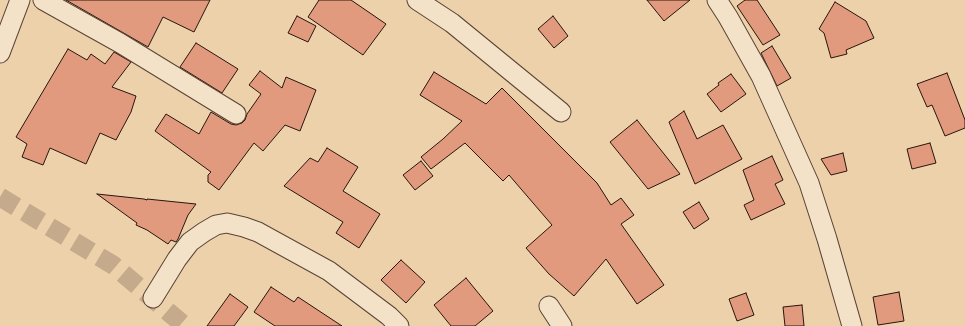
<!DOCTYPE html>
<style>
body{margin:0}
canvas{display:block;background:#ecd1ab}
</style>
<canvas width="965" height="326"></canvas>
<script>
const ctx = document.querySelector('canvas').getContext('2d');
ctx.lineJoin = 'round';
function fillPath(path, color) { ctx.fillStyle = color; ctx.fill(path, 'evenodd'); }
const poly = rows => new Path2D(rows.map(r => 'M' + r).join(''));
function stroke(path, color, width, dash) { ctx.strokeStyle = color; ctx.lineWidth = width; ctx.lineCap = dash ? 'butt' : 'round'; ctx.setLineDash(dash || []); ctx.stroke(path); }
const building = poly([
 [66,0,210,0,194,32,163,17,148,47,66,0],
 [319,0,351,0,386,24,363,55,308,17,319,0],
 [647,0,690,0,664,21,647,0],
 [745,0,757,0,780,35,763,45,737,6,745,0],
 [835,2,866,21,874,38,846,50,847,54,831,58,824,33,819,29,835,2],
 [297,16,316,26,308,42,288,33,297,16],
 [553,16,568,36,554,48,538,29,553,16],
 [196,43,238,69,222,93,180,67,196,43],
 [772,46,791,78,777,86,761,53,772,46],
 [68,49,87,60,91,54,105,64,114,52,131,62,112,87,136,96,131,112,116,140,100,133,86,164,50,148,43,165,22,157,27,144,16,137,68,49],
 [260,71,282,88,286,77,316,90,300,131,285,125,263,151,254,143,219,190,208,182,208,175,211,172,155,131,166,114,199,134,211,112,231,124,236,125,242,123,245,120,247,114,261,94,249,85,260,71],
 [434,72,486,104,502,88,597,183,611,205,621,198,634,215,621,224,664,285,637,304,606,259,574,296,549,274,526,248,552,225,509,175,503,181,465,143,431,169,421,157,443,139,462,121,420,95,434,72],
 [947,73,965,120,965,128,945,136,932,105,927,107,917,84,947,73],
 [731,74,746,94,721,112,707,94,719,85,718,83,731,74],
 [684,111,697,139,723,125,742,159,695,184,669,122,684,111],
 [637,120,680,174,648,189,610,142,637,120],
 [930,143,936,163,912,169,907,149,930,143],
 [327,148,358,167,343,191,380,214,359,248,336,233,343,222,284,186,310,158,318,162,327,148],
 [843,153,847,171,831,175,821,159,843,153],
 [772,156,783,180,775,184,785,204,751,220,744,205,754,200,743,170,772,156],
 [421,161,433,176,415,190,403,175,421,161],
 [97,194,144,199,147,200,147,199,196,204,188,215,178,239,176,242,171,240,168,244,147,230,136,225,137,223,97,194],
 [699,202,709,219,694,229,683,212,699,202],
 [401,260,425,282,406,303,381,280,401,260],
 [466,278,493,311,475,326,451,326,434,305,466,278],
 [271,287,294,302,298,297,342,326,275,326,254,312,271,287],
 [899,292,904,321,878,325,873,297,899,292],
 [746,293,754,315,737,321,729,299,746,293],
 [230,294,248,307,234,326,207,326,230,294],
 [802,305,804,326,785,326,783,307,802,305]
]);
fillPath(building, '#e29a7f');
stroke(building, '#29150c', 1);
stroke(poly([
 [0,197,113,265,185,326]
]), '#c5ab8b', 19, [19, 10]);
const street = poly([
 [43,0,120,43,236,114],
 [417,0,452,23,561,112],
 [717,0,728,17,761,76,809,183,827,239,852,326],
 [0,53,20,0],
 [153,298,177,259,190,242,204,232,216,225,227,223,244,227,258,232,329,271,389,316,399,326],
 [549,306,562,326]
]);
stroke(street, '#5a4434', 21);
stroke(street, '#f3e1c8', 19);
</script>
